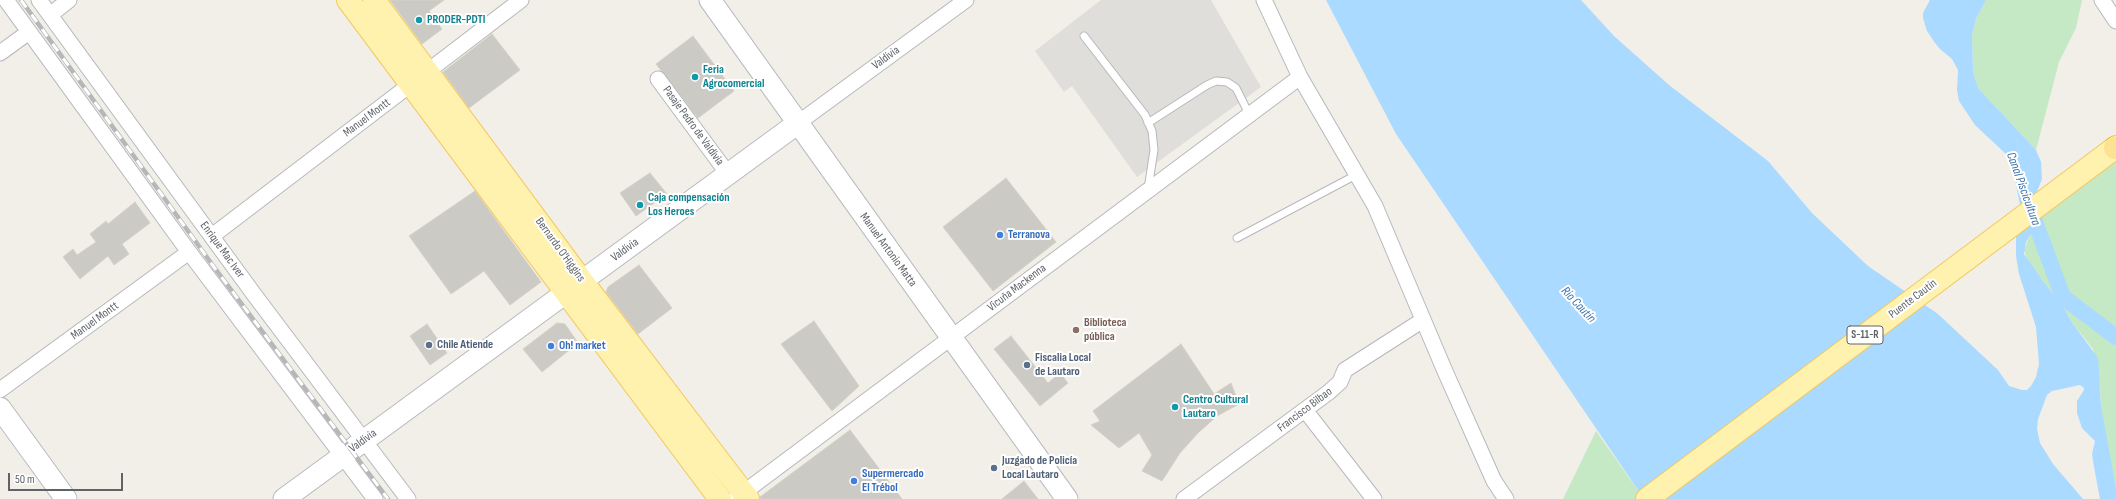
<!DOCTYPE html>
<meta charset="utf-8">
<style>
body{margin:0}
#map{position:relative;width:2116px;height:499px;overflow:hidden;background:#f1efe8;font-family:"Sofia Sans Condensed",sans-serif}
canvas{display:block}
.scale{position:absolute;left:8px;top:473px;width:115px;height:18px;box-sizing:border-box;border:2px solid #5f6368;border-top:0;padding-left:5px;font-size:12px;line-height:14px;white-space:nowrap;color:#5f6368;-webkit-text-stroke:3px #fff;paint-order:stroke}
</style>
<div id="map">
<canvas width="2116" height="499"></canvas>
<div class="scale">50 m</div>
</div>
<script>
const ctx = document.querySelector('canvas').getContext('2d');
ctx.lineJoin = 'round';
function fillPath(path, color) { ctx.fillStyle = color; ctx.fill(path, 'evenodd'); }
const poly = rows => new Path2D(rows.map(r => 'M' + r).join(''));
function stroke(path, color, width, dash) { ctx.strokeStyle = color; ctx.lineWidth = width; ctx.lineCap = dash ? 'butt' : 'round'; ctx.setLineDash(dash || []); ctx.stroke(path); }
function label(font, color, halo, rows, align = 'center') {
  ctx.font = font + ' "Sofia Sans Condensed",sans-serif'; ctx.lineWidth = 4; ctx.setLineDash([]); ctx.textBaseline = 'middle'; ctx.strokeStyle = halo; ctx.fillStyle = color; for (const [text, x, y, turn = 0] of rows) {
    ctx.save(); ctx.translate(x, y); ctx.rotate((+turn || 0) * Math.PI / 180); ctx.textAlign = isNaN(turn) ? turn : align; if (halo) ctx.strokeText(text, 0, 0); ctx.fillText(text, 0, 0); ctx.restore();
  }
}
fillPath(poly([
 [1101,0,1211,0,1261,87,1137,177,1072,86,1064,92,1035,51]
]), '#e0deda');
fillPath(poly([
 [1986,0,2082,0,2076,28,2059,62,2036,150,1978,88,1973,72,1972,35,1976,19],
 [2116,159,2116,489,2107,448,2101,405,2100,385,2093,349,2071,321,2063,306,2028,262,2024,250,2037,217],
 [1596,431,1644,499,1563,499]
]), '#c5e8c5');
fillPath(poly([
 [1326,0,1581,0,1614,36,1669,85,1768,161,1812,213,1868,266,1938,314,1998,370,2009,386,2022,390,2027,390,2031,386,2036,377,2039,364,2036,327,2019,274,2016,256,2016,228,2020,205,2013,169,2006,154,1975,125,1959,101,1957,90,1958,70,1952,59,1940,49,1935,43,1927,31,1923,18,1923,13,1930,0,1986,0,1976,19,1972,35,1973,72,1978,88,2036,150,2041,162,2042,179,2036,194,2037,217,2032,232,2026,242,2024,254,2043,281,2063,306,2071,321,2098,358,2101,405,2116,489,2116,499,2100,499,2094,467,2092,454,2095,441,2082,428,2077,413,2077,401,2084,390,2084,388,2080,385,2052,391,2047,395,2038,419,2037,429,2040,443,2053,464,2083,499,1644,499,1396,134]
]), '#aadaff');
stroke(poly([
 [2028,203,2063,297,2116,337]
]), '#aadaff', 16);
const building = poly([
 [390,0,444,0,429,11,442,29,422,44,390,0],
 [492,34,520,70,469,108,443,72,492,34],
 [693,36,734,91,698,118,656,64,693,36],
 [650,173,667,194,636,216,620,193,650,173],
 [1006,178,1056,242,993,291,943,227,1006,178],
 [475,191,541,282,510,305,484,271,451,294,409,236,475,191],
 [135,202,150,223,122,244,129,254,114,265,108,256,80,279,63,257,73,249,77,255,96,242,90,234,106,221,108,224,135,202],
 [639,265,672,308,638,334,606,292,608,287,639,265],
 [814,321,859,386,832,411,781,344,814,321],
 [557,323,565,324,578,343,542,372,523,349,557,323],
 [427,324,447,353,430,365,410,336,427,324],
 [1011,336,1048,383,1060,373,1068,383,1040,406,994,349,1011,336],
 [1181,344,1214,394,1231,383,1239,404,1217,416,1198,433,1180,453,1162,481,1142,471,1152,455,1139,433,1119,448,1091,425,1100,421,1093,411,1181,344],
 [850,430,902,499,760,499,760,497,850,430],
 [1024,481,1038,499,1002,499,1024,481]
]);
fillPath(building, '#cccac5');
stroke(building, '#d6d1c6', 1);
const lane = poly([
 [1084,36,1145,115,1152,131,1154,150,1148,189],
 [1148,123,1207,85,1216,81,1227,82,1236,88,1249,114],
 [1237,238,1356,175]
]);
const street = poly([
 [6,0,189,252,375,499],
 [39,0,253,293,408,499],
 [1264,0,1300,77,1375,206,1444,369,1494,481,1506,499],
 [2102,0,2116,21],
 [50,15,69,0],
 [0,53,29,32],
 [658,79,728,174],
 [798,123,966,0],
 [212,236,521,0],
 [0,390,189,252],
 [1305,410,1374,499],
 [735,499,1300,77],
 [1184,499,1329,392,1340,382,1345,370,1423,320]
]);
const secondary = poly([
 [710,0,1067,499],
 [0,408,66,499],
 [284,499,798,123]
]);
const primary = poly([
 [348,0,720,499],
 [374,0,582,281,748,499],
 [1647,499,2116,147]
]);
const highway = poly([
 [2115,148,2116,148]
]);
stroke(lane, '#b5b8bc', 9);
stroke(street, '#b5b8bc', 17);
stroke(secondary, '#b6babf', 23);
stroke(primary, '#f2c960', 24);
stroke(highway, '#f9ab00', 24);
stroke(lane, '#fff', 7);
stroke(street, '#fff', 15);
stroke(secondary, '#fff', 21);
stroke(primary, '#fff2af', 22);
stroke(highway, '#fde293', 22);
const rail = poly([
 [21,0,214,267,388,499]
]);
stroke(rail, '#b6b7b8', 4.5);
stroke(rail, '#fff', 3, [9]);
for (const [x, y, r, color] of [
 [419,20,4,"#0f9aa8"],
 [695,77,4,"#0f9aa8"],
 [640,205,4,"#0f9aa8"],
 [1000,235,4,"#3f7fe0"],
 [1076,330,4,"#8d6e63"],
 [429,345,4,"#5c6f8a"],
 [551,346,4,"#3f7fe0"],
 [1027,365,4,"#5c6f8a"],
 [1175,407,4,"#0f9aa8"],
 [994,468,4,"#5c6f8a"],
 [854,481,4,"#3f7fe0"]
]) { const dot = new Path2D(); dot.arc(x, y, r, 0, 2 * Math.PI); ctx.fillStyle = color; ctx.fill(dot); stroke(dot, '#fff', 1.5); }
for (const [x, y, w] of [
 [1865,335,36]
]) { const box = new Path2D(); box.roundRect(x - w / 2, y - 9, w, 18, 3); ctx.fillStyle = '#fff'; ctx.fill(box); stroke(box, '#5f6368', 1); }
label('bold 11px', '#5f6368', null, [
 ["S-11-R",1865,335]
]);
label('bold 12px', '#0d838f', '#fff', [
 ["PRODER-PDTI",427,20],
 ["Feria",703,70],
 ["Agrocomercial",703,84],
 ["Caja compensación",648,198],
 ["Los Heroes",648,212],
 ["Centro Cultural",1183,400],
 ["Lautaro",1183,414]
], 'left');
label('12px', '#5f6368', '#fff', [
 ["Valdivia",886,58,-36],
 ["Manuel Montt",367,118,-37],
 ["Pasaje Pedro de Valdivia",693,126,54],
 ["Enrique Mac Iver",222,250,54],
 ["Bernardo O'Higgins",560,250,54],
 ["Valdivia",625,250,-36],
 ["Manuel Antonio Matta",888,250,54],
 ["Vicuña Mackenna",1017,288,-37],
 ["Puente Cautín",1913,299,-37],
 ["Manuel Montt",95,321,-36],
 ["Francisco Bilbao",1305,410,-37],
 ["Valdivia",363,441,-36]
]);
label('bold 12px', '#366cbe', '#fff', [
 ["Terranova",1008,235],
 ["Oh! market",559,346],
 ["Supermercado",862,474],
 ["El Trébol",862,488]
], 'left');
label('bold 12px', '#785e54', '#fff', [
 ["Biblioteca",1084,323],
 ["pública",1084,337]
], 'left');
label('bold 12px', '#4e5e75', '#fff', [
 ["Chile Atiende",437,345],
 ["Fiscalia Local",1035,358],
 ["de Lautaro",1035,372],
 ["Juzgado de Policía",1002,461],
 ["Local Lautaro",1002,475]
], 'left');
label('italic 13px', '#4174aa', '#fff', [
 ["Canal Piscicultura",2023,189,70],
 ["Río Cautín",1578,305,47]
]);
</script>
